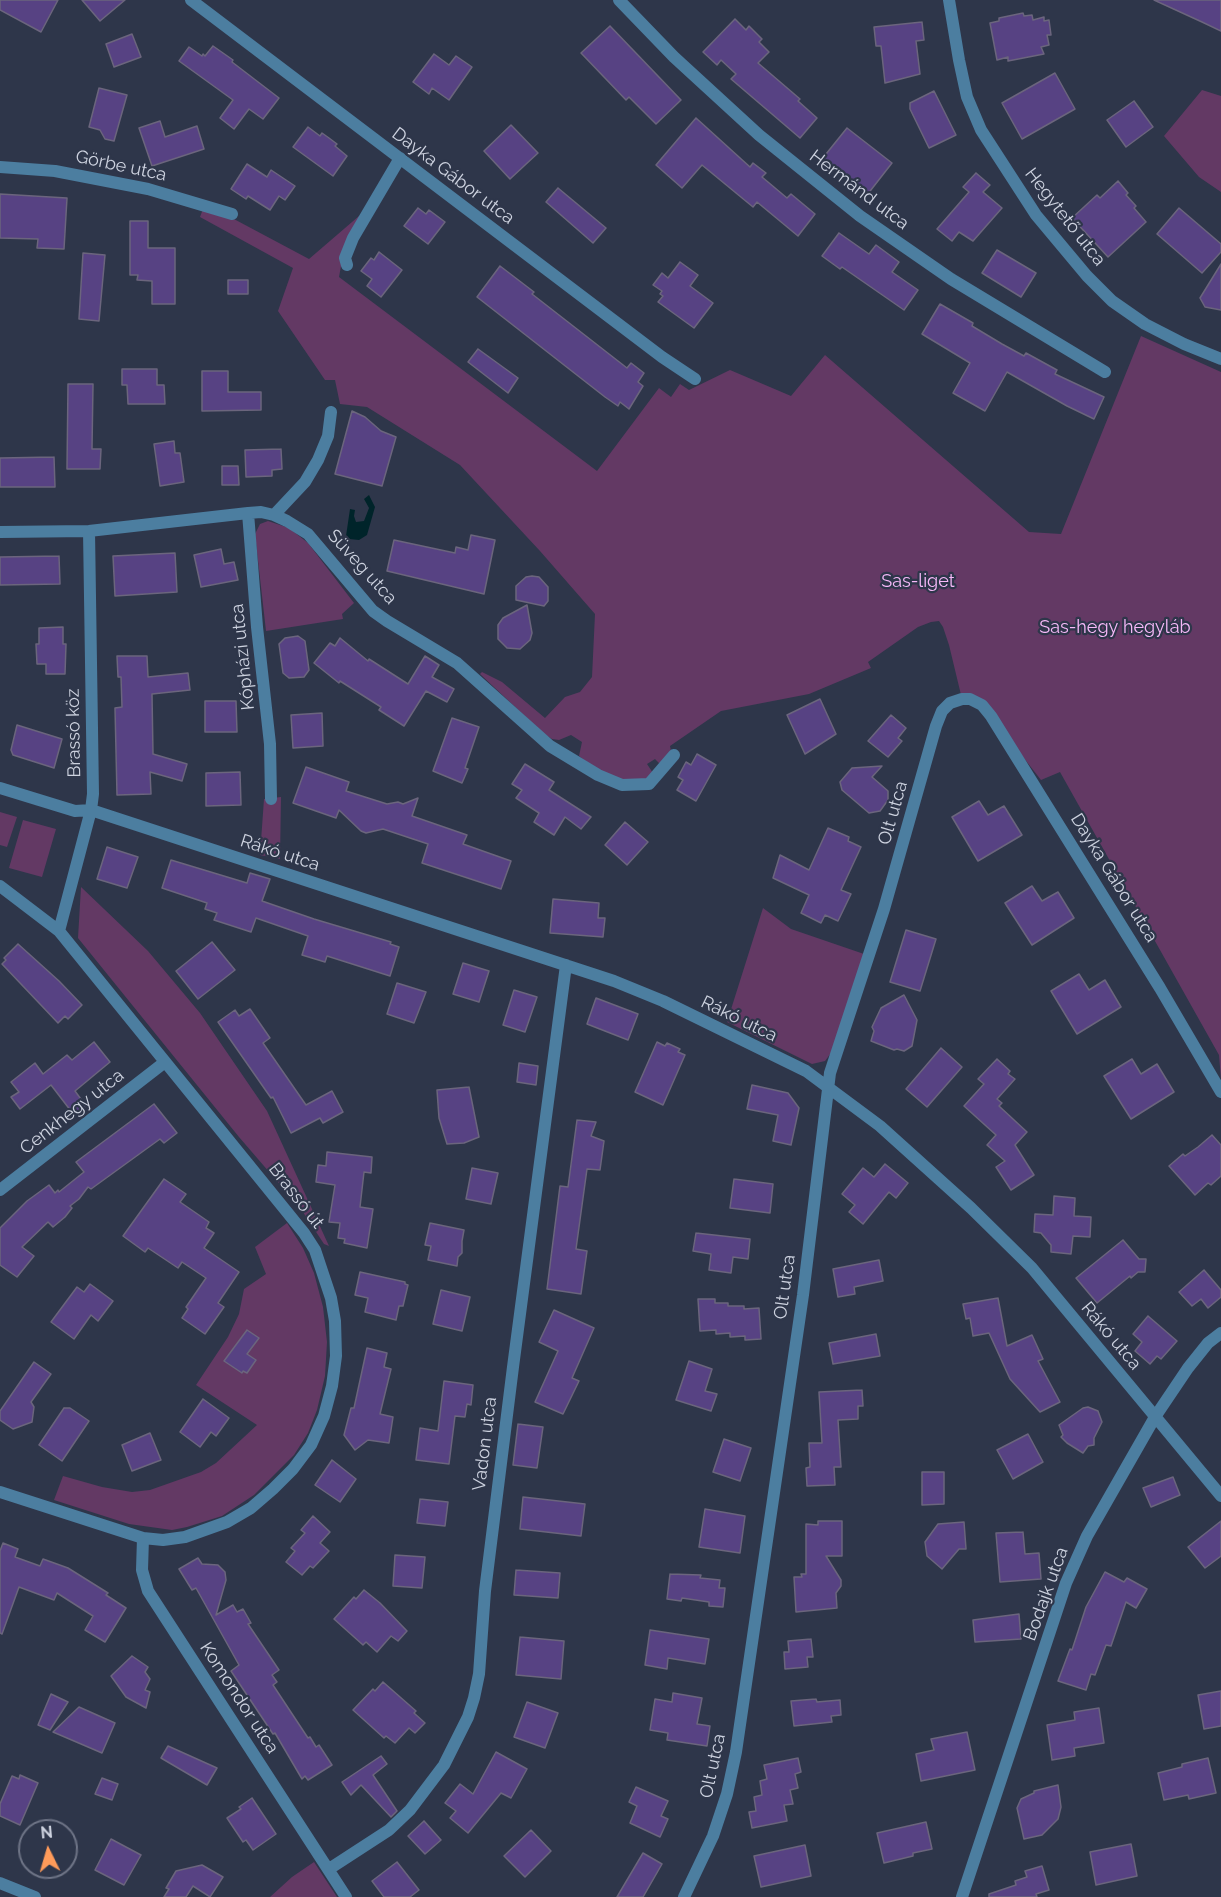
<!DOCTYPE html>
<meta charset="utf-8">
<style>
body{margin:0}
#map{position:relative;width:1221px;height:1897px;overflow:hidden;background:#2e364a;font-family:Raleway,sans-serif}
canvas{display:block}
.north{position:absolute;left:18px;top:1819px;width:60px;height:60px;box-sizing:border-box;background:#2e364a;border:2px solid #6e7486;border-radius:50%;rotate:355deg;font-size:16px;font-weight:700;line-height:24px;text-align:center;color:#cdd2df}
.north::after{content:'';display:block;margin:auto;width:21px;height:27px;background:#ff9b5a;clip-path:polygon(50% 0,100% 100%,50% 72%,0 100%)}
</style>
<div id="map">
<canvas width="1221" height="1897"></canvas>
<div class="north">N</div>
</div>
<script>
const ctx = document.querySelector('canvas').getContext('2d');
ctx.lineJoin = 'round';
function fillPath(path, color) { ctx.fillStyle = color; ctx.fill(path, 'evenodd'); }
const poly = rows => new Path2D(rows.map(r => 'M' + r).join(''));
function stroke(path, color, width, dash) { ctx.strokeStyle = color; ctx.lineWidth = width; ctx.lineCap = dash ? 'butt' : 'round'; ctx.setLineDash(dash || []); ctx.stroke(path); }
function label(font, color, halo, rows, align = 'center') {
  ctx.font = font + ' Raleway,sans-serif'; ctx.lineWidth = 4.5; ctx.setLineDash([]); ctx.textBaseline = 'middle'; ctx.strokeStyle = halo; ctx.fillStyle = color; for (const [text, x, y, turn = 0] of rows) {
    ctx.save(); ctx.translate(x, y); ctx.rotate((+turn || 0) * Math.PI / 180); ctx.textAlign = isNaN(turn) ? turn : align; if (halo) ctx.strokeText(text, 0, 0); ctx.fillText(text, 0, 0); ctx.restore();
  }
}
fillPath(poly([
 [1202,90,1221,96,1221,192,1199,177,1164,136],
 [203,209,232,218,309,259,359,216,362,218,345,244,339,277,597,471,659,388,671,397,680,384,689,390,730,370,791,396,825,355,1029,532,1061,534,1141,336,1221,372,1221,1079,1219,1055,1060,772,1041,780,991,716,962,699,949,645,943,627,939,621,931,622,918,627,868,662,871,668,809,694,721,711,670,746,671,751,662,766,655,759,647,764,653,773,649,779,624,781,599,772,579,756,582,742,571,735,559,740,552,739,544,734,480,674,482,672,502,682,545,718,565,697,580,692,592,677,595,614,540,551,460,465,367,407,340,404,335,380,325,380,278,311,293,268,200,217],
 [268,521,289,528,308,543,354,603,342,614,343,619,266,631,255,534,260,524],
 [281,797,280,859,260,855,264,799],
 [0,812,17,817,7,847,0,845],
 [23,820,56,829,42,877,9,868],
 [81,887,148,951,200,1013,267,1111,329,1246,324,1244,301,1209,239,1137,78,938],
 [763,908,791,929,864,954,831,1053,825,1061,812,1064,727,1022],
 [287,1223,303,1248,314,1273,323,1307,327,1342,325,1376,317,1410,308,1433,294,1455,254,1495,222,1516,187,1527,172,1530,129,1524,54,1500,63,1476,102,1487,132,1492,150,1490,201,1472,216,1463,257,1425,196,1385,228,1337,239,1314,244,1289,266,1274,255,1247],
 [314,1862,337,1897,270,1897,292,1877]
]), '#633964');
fillPath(poly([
 [369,495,375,507,367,535,359,540,349,539,346,536,350,509,355,510,354,516,356,522,364,521,369,508,364,499]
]), '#00242a');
const building = poly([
 [0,0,58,0,41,32,0,10,0,0],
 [82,0,125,0,100,21,82,0],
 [1154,0,1221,0,1221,31,1202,22,1154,0],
 [1023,13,1024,16,1032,15,1033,20,1044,17,1044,21,1049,20,1051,35,1047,35,1049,45,1041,47,1044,54,1008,61,1008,57,997,60,990,23,999,21,999,18,1023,13],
 [735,19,746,30,749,26,762,39,759,42,769,52,758,63,800,99,798,101,817,118,800,138,731,79,736,74,721,60,717,65,703,52,735,19],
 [922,22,924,40,916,41,920,74,885,83,881,46,876,46,874,27,922,22],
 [610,26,681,100,656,124,629,97,626,100,581,53,610,26],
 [132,34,141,57,114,67,106,44,132,34],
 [213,46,233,60,232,62,279,98,263,119,249,109,234,129,220,118,233,100,179,61,189,47,202,56,203,54,205,56,213,46],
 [434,54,449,65,456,56,472,67,449,100,432,88,429,94,413,82,434,54],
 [1055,73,1075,109,1022,139,1002,103,1055,73],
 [99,88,127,95,114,141,105,139,100,130,89,127,99,88],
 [934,91,956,135,929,148,910,109,910,103,934,91],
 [1134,101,1153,127,1126,147,1107,120,1134,101],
 [696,118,750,167,753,163,766,173,762,177,787,198,791,194,815,214,798,236,757,202,753,207,702,165,682,188,656,165,696,118],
 [160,121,165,137,197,126,204,149,152,166,139,128,160,121],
 [511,125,538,153,510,179,484,151,511,125],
 [308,127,320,136,322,133,329,138,337,144,335,146,347,156,333,176,293,147,308,127],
 [847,128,892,163,867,195,822,159,847,128],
 [247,164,267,177,271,170,295,186,285,200,279,196,270,210,248,196,246,199,231,189,247,164],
 [976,173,990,185,983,192,1002,208,973,241,959,232,952,241,937,229,969,192,963,187,976,173],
 [1118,181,1128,193,1126,195,1136,206,1134,208,1146,222,1108,257,1072,218,1097,195,1100,198,1118,181],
 [558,188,606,228,593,243,546,202,558,188],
 [0,194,67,198,64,249,37,248,38,239,0,238,0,194],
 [418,208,426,214,429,210,445,222,428,244,404,226,418,208],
 [1179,208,1221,244,1221,252,1202,273,1157,234,1179,208],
 [130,221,148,221,148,248,175,248,175,304,152,304,152,281,137,280,138,275,130,275,130,221],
 [839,233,869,254,876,245,899,262,892,272,918,290,904,310,842,267,840,269,822,256,839,233],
 [997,250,1036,273,1021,297,982,273,997,250],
 [379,252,402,270,381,297,367,286,372,279,361,271,371,258,374,260,379,252],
 [83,253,105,255,99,321,79,319,83,253],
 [680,262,698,275,690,286,713,303,694,328,658,302,663,296,660,294,662,291,653,285,662,273,668,278,680,262],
 [1221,264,1221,310,1205,307,1200,298,1221,264],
 [500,266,534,292,532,294,627,368,631,363,644,373,638,382,643,386,629,409,620,402,618,406,605,397,477,297,500,266],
 [228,280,248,280,248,294,228,294,228,280],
 [940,304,973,323,972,326,1002,344,1024,356,1026,353,1057,370,1055,374,1104,397,1094,419,1067,406,1007,372,985,411,953,393,970,363,922,334,940,304],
 [478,349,518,378,508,393,468,362,478,349],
 [122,369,157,369,157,385,164,385,165,404,128,404,127,385,122,385,122,369],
 [202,371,228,371,228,392,261,392,261,410,202,411,202,371],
 [68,384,93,384,92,449,101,449,100,469,67,469,68,384],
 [352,411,365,417,381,431,396,437,382,486,335,474,352,411],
 [174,441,175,453,180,453,184,482,160,486,154,444,174,441],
 [281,449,282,469,272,470,272,476,246,477,245,450,281,449],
 [54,457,55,487,0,487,0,458,54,457],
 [222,466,238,466,239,485,222,485,222,466],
 [471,535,495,540,484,594,387,571,394,540,455,553,456,547,468,550,471,535],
 [221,549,224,564,234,562,238,580,201,587,194,555,221,549],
 [175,553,177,592,115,596,113,556,175,553],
 [59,556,60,584,0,585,0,557,59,556],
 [532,576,539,577,548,587,548,601,544,606,516,600,516,586,526,577,532,576],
 [527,605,532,633,530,640,520,649,507,648,498,639,498,625,503,618,527,605],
 [63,627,63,644,66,644,65,674,46,674,46,664,37,664,36,644,39,644,39,628,63,627],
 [298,636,305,641,309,670,304,677,289,678,283,673,279,644,285,638,298,636],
 [340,638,368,661,369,659,408,684,425,656,439,665,432,677,454,689,447,702,426,691,404,726,379,710,381,707,340,681,339,683,314,663,330,643,335,646,340,638],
 [117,656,147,656,148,677,188,673,190,690,152,694,153,754,187,764,182,781,150,772,151,794,117,795,115,708,122,707,121,677,118,677,117,656],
 [820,699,836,734,805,754,787,715,820,699],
 [205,701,236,701,237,732,205,732,205,701],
 [322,713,323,746,293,748,291,715,322,713],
 [891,715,906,728,898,738,902,741,888,757,868,741,891,715],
 [452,718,479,727,465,768,468,769,462,783,433,771,452,718],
 [17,725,62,739,54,768,13,755,11,750,17,725],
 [697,754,716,765,696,801,677,790,683,780,678,777,686,762,691,765,697,754],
 [525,764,554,782,549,790,591,817,581,829,565,817,554,835,534,822,539,813,516,798,522,790,512,784,525,764],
 [882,766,872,777,888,791,888,800,880,811,869,813,842,790,840,782,852,768,882,766],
 [306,767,349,782,346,791,387,804,398,802,403,804,418,798,412,816,467,835,463,844,511,861,501,889,422,863,428,844,383,829,366,833,361,831,339,810,336,818,293,803,306,767],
 [240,772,241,805,206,806,206,773,240,772],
 [979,801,988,815,1004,806,1022,835,978,861,952,817,979,801],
 [625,822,648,842,627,865,605,845,625,822],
 [828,828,849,837,848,841,861,847,841,890,851,894,838,921,825,915,821,923,801,913,809,895,773,878,780,855,809,870,828,828],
 [107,847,138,857,127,888,97,879,107,847],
 [171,860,247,883,250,873,270,879,262,901,314,919,391,942,390,944,399,947,390,976,327,956,325,962,302,955,308,936,256,918,251,932,214,920,217,913,205,909,207,903,162,888,171,860],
 [1032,886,1042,901,1058,892,1074,918,1032,945,1005,903,1032,886],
 [553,899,599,903,598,918,605,918,603,937,550,933,553,899],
 [906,930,936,939,920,991,890,982,906,930],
 [212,942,235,970,198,999,176,971,212,942],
 [18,944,59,981,82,1005,68,1019,65,1016,58,1023,2,964,6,960,4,958,18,944],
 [463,963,489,971,479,1002,453,994,463,963],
 [1079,974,1089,990,1105,980,1121,1007,1077,1034,1051,991,1079,974],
 [397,983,426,992,414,1023,387,1014,397,983],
 [514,990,537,997,525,1032,503,1025,514,990],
 [904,995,917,1020,912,1046,904,1051,897,1049,894,1050,871,1041,874,1031,872,1027,881,1008,904,995],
 [596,998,638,1014,628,1040,587,1024,596,998],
 [250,1009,270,1038,263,1043,306,1105,332,1091,343,1112,323,1123,320,1118,291,1133,273,1097,271,1098,218,1022,235,1010,239,1016,250,1009],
 [94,1042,110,1062,75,1091,86,1106,74,1115,51,1085,20,1109,11,1097,19,1092,11,1082,35,1063,43,1074,67,1055,72,1060,94,1042],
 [657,1042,665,1046,667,1043,680,1049,678,1052,685,1055,663,1105,635,1092,657,1042],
 [941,1048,962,1067,927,1107,906,1089,941,1048],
 [997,1059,1010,1071,1008,1074,1015,1079,997,1099,1002,1103,999,1106,1027,1132,1015,1145,1034,1175,1011,1190,996,1167,1005,1161,987,1145,996,1135,964,1106,984,1084,978,1079,997,1059],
 [1132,1059,1141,1074,1157,1064,1174,1092,1131,1119,1104,1076,1132,1059],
 [519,1063,538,1066,536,1085,517,1082,519,1063],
 [752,1085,788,1093,799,1108,791,1145,773,1141,778,1115,747,1109,752,1085],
 [469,1087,479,1137,464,1143,447,1144,439,1118,437,1090,469,1087],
 [154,1104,177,1133,164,1143,160,1139,91,1189,88,1187,79,1199,70,1206,72,1208,65,1217,53,1227,48,1222,22,1247,34,1256,17,1277,0,1265,0,1228,27,1201,49,1185,55,1193,58,1190,59,1192,84,1172,76,1162,154,1104],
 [577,1120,596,1122,591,1136,604,1141,600,1170,587,1169,576,1249,587,1251,581,1294,547,1289,560,1186,568,1187,577,1120],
 [1212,1135,1221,1145,1221,1176,1211,1185,1208,1183,1195,1195,1169,1166,1183,1154,1185,1156,1198,1147,1212,1135],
 [327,1152,372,1157,371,1173,364,1172,360,1207,373,1209,367,1248,344,1243,345,1239,338,1238,340,1223,329,1222,335,1185,316,1182,318,1165,326,1166,327,1152],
 [885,1164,908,1183,896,1198,889,1192,863,1224,849,1212,855,1205,842,1194,863,1168,874,1177,885,1164],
 [472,1168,498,1173,491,1204,466,1199,472,1168],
 [164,1179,186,1194,180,1202,209,1222,206,1228,214,1233,204,1248,239,1272,218,1303,224,1307,205,1334,182,1318,188,1309,186,1307,206,1278,182,1262,178,1268,148,1248,145,1252,123,1236,164,1179],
 [734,1179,773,1184,770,1213,730,1208,734,1179],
 [1054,1196,1075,1198,1074,1216,1091,1217,1090,1237,1073,1236,1071,1254,1051,1252,1051,1245,1041,1233,1034,1232,1035,1214,1053,1215,1054,1196],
 [430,1223,464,1230,462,1241,462,1253,458,1257,457,1266,428,1260,431,1246,425,1245,430,1223],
 [696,1233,750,1239,748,1259,733,1257,731,1273,709,1270,711,1254,693,1251,696,1233],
 [1123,1240,1139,1259,1146,1259,1145,1272,1138,1272,1131,1278,1130,1276,1097,1303,1076,1278,1123,1240],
 [879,1260,883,1281,854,1287,855,1294,838,1297,833,1269,879,1260],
 [1204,1270,1221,1290,1221,1297,1208,1308,1201,1299,1192,1306,1179,1292,1204,1270],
 [360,1272,405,1282,405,1284,408,1285,403,1306,399,1306,396,1320,365,1312,368,1298,355,1295,360,1272],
 [90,1284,113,1301,98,1321,91,1315,74,1339,51,1322,77,1287,84,1292,90,1284],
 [441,1290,470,1297,462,1331,433,1324,441,1290],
 [998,1298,1007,1346,1032,1335,1043,1359,1038,1361,1060,1402,1040,1412,1010,1379,989,1333,973,1336,970,1318,966,1319,963,1304,998,1298],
 [698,1299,715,1299,715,1303,728,1303,728,1306,744,1306,744,1309,759,1308,761,1339,745,1340,745,1336,730,1337,730,1333,716,1334,716,1330,700,1331,698,1299],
 [554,1310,594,1328,572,1378,579,1381,563,1414,535,1402,558,1351,539,1342,554,1310],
 [1148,1316,1177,1341,1161,1359,1157,1356,1150,1364,1135,1351,1142,1342,1133,1334,1148,1316],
 [247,1330,259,1338,247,1354,256,1360,247,1373,243,1371,242,1373,224,1361,247,1330],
 [876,1334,880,1356,833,1364,829,1343,876,1334],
 [367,1348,387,1353,384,1367,391,1369,380,1414,393,1417,389,1443,368,1440,355,1450,344,1435,351,1408,354,1408,367,1348],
 [689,1361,712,1369,705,1391,717,1394,711,1411,676,1400,689,1361],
 [34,1362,51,1374,31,1402,34,1407,32,1422,13,1429,0,1420,0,1411,34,1362],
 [444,1381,473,1385,471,1405,467,1404,465,1417,455,1416,449,1464,416,1460,420,1428,438,1431,444,1381],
 [862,1390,863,1406,858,1406,858,1419,838,1420,841,1467,834,1467,835,1485,807,1486,806,1468,810,1467,809,1443,822,1443,819,1392,862,1390],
 [203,1399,229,1418,216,1436,211,1432,200,1447,180,1432,203,1399],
 [1088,1407,1098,1411,1102,1422,1094,1438,1094,1445,1088,1446,1083,1453,1067,1443,1061,1437,1063,1435,1059,1425,1083,1408,1088,1407],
 [64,1408,70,1408,89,1421,62,1461,39,1445,64,1408],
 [518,1424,543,1427,537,1468,513,1465,518,1424],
 [150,1433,161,1460,132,1471,122,1445,150,1433],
 [1028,1434,1043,1462,1013,1479,997,1450,1028,1434],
 [724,1439,751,1448,740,1481,713,1472,724,1439],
 [332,1460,356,1479,340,1502,315,1485,332,1460],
 [922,1472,944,1472,944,1504,922,1505,922,1472],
 [1173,1477,1180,1495,1151,1507,1143,1488,1173,1477],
 [523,1497,585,1504,581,1536,520,1529,523,1497],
 [420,1499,448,1502,445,1526,417,1523,420,1499],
 [705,1509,745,1516,740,1553,699,1547,705,1509],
 [313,1516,330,1532,320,1543,329,1551,313,1568,310,1566,302,1575,286,1562,295,1551,291,1548,305,1533,301,1530,313,1516],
 [818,1521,842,1521,842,1556,826,1556,841,1580,841,1586,836,1593,837,1608,796,1612,794,1577,802,1577,801,1574,806,1574,806,1524,818,1525,818,1521],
 [1221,1521,1221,1556,1205,1568,1188,1547,1221,1521],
 [964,1522,966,1549,959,1549,942,1569,927,1556,925,1542,938,1524,964,1522],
 [1023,1532,1025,1554,1039,1553,1041,1579,1000,1582,996,1533,1023,1532],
 [3,1543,18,1549,15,1557,40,1566,43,1559,68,1568,108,1593,106,1595,126,1608,105,1642,85,1630,93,1616,57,1593,54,1600,19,1587,2,1634,0,1633,0,1551,3,1543],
 [395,1555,425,1557,422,1588,393,1586,395,1555],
 [198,1558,202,1564,218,1565,225,1572,226,1580,216,1615,233,1605,237,1612,243,1609,251,1623,248,1624,279,1670,272,1675,277,1682,273,1685,308,1738,310,1737,316,1747,319,1745,332,1765,308,1780,305,1776,302,1779,275,1733,273,1734,231,1671,239,1665,196,1588,192,1590,179,1569,198,1558],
 [516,1570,560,1573,558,1598,514,1595,516,1570],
 [1105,1572,1124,1582,1127,1578,1147,1589,1136,1608,1126,1602,1111,1646,1106,1645,1095,1675,1091,1674,1086,1690,1058,1681,1070,1649,1072,1650,1086,1607,1105,1572],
 [670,1574,701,1575,700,1578,720,1580,719,1588,725,1588,723,1607,709,1606,709,1602,682,1598,681,1601,667,1599,670,1574],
 [364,1590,380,1603,407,1631,398,1641,391,1636,377,1652,366,1642,363,1645,334,1619,354,1597,356,1599,364,1590],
 [1019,1614,1021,1639,975,1642,973,1620,1019,1614],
 [650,1630,709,1639,705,1664,668,1658,667,1669,645,1665,650,1630],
 [520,1637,564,1641,561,1679,516,1675,520,1637],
 [811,1639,813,1657,807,1657,808,1667,785,1669,784,1652,789,1652,788,1641,811,1639],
 [132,1656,148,1667,145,1672,150,1679,145,1690,150,1692,146,1708,126,1697,111,1676,132,1656],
 [383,1682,416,1711,414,1713,425,1723,415,1733,409,1728,395,1743,386,1736,384,1738,353,1710,373,1689,375,1691,383,1682],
 [1221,1691,1221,1726,1204,1729,1198,1695,1221,1691],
 [673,1693,702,1698,697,1724,710,1726,707,1746,667,1740,668,1733,650,1730,655,1699,672,1702,673,1693],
 [51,1694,68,1702,50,1730,38,1725,51,1694],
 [816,1699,817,1702,840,1700,841,1715,831,1716,832,1722,794,1726,791,1701,816,1699],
 [527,1702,558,1713,545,1748,514,1737,527,1702],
 [79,1707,115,1723,102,1753,53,1732,79,1707],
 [1099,1708,1104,1743,1074,1748,1075,1756,1052,1760,1047,1725,1075,1720,1074,1712,1099,1708],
 [967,1732,975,1770,921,1781,916,1754,934,1750,931,1739,967,1732],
 [168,1746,217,1768,207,1785,161,1758,168,1746],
 [496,1752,527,1769,511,1798,501,1793,468,1833,450,1818,456,1811,445,1803,460,1784,473,1794,496,1752],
 [381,1756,387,1764,373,1775,397,1811,391,1817,361,1785,351,1795,342,1782,381,1756],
 [798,1758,801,1772,795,1774,798,1788,790,1790,793,1804,784,1805,787,1821,752,1828,749,1812,756,1811,754,1797,762,1795,760,1781,767,1779,764,1765,798,1758],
 [1208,1758,1216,1793,1189,1799,1188,1795,1164,1800,1158,1773,1182,1767,1182,1764,1208,1758],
 [20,1775,38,1783,20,1825,0,1816,0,1804,12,1776,19,1779,20,1775],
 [102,1778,118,1784,112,1800,95,1794,102,1778],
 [1058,1785,1061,1807,1058,1819,1042,1835,1024,1839,1017,1808,1021,1799,1034,1793,1034,1791,1058,1785],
 [636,1787,668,1801,661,1816,668,1819,660,1837,630,1823,637,1806,629,1802,636,1787],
 [252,1798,276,1834,253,1850,246,1840,243,1842,227,1818,241,1809,239,1807,252,1798],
 [424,1821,441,1840,425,1854,408,1836,424,1821],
 [926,1822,932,1849,913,1853,913,1856,884,1863,877,1833,926,1822],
 [531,1830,551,1851,525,1877,504,1856,531,1830],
 [111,1839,141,1855,124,1885,95,1870,111,1839],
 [1131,1844,1137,1876,1096,1885,1090,1852,1131,1844],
 [805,1845,811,1876,761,1887,754,1856,805,1845],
 [643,1853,662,1864,643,1897,617,1897,643,1853],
 [397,1862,419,1890,410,1897,384,1897,372,1881,397,1862],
 [202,1865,223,1877,210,1897,193,1886,186,1897,164,1897,169,1889,166,1888,176,1871,202,1865],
 [1042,1866,1049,1890,1036,1894,1037,1897,989,1897,989,1894,1016,1885,1015,1881,1027,1877,1025,1871,1042,1866]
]);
fillPath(building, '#574283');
stroke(building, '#6b657d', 1.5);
stroke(poly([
 [191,0,662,357,695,379],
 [619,0,674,57,759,135,860,216,951,279,1105,372],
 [949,0,959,60,967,97,981,130,1036,215,1087,276,1112,301,1145,324,1184,344,1221,359],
 [0,167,55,171,148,189,232,214],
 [347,265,345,258,353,238,400,158],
 [248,513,257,627,270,744,271,799],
 [274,515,305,482,318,460,328,436,331,412],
 [0,532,89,531,248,513,261,512,274,515,287,521,308,534,373,611,387,621,457,663,550,746,598,775,622,785,649,784,674,755],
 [0,788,75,811,91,810,614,981,663,1001,806,1071,880,1126,971,1208,1032,1268,1221,1496],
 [0,886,59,931,304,1233,315,1250,331,1298,335,1321,336,1356,332,1386,324,1416,311,1445,293,1469,273,1489,251,1508,227,1522,185,1537,163,1540,143,1538,0,1492],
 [59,931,91,810,93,794,89,531],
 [0,1190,165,1062],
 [143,1538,142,1570,148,1591,346,1897],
 [329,1869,389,1830,410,1810,444,1765,468,1717,474,1698,479,1674,485,1591,513,1367,566,965],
 [0,1883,35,1897],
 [684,1897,713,1836,727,1794,736,1752,803,1295,830,1073,884,909,936,726,942,711,950,703,962,699,970,699,982,705,991,716,1160,988,1221,1092],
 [962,1897,1066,1583,1087,1536,1155,1417,1188,1368,1208,1343,1221,1333]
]), '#4c7ea0', 12);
label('18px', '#cdd2df', '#2e364a', [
 ["Görbe utca",121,166,12],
 ["Dayka Gábor utca",453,176,37],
 ["Hermánd utca",859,190,37],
 ["Hegytető utca",1065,217,52],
 ["Süveg utca",362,567,48],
 ["Kópházi utca",243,657,-96],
 ["Brassó köz",74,733,-91],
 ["Olt utca",893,813,-74],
 ["Rákó utca",280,853,18],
 ["Dayka Gábor utca",1114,878,58],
 ["Rákó utca",739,1019,26],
 ["Cenkhegy utca",72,1112,-38],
 ["Brassó út",296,1196,52],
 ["Olt utca",785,1287,-82],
 ["Rákó utca",1111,1336,50],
 ["Vadon utca",485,1444,-83],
 ["Bodajk utca",1046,1594,-70],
 ["Komondor utca",239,1698,57],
 ["Olt utca",713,1766,-78]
]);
label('18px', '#f7b9f9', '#2e364a', [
 ["Sas-liget",918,582],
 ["Sas-hegy hegyláb",1115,628]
]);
</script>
